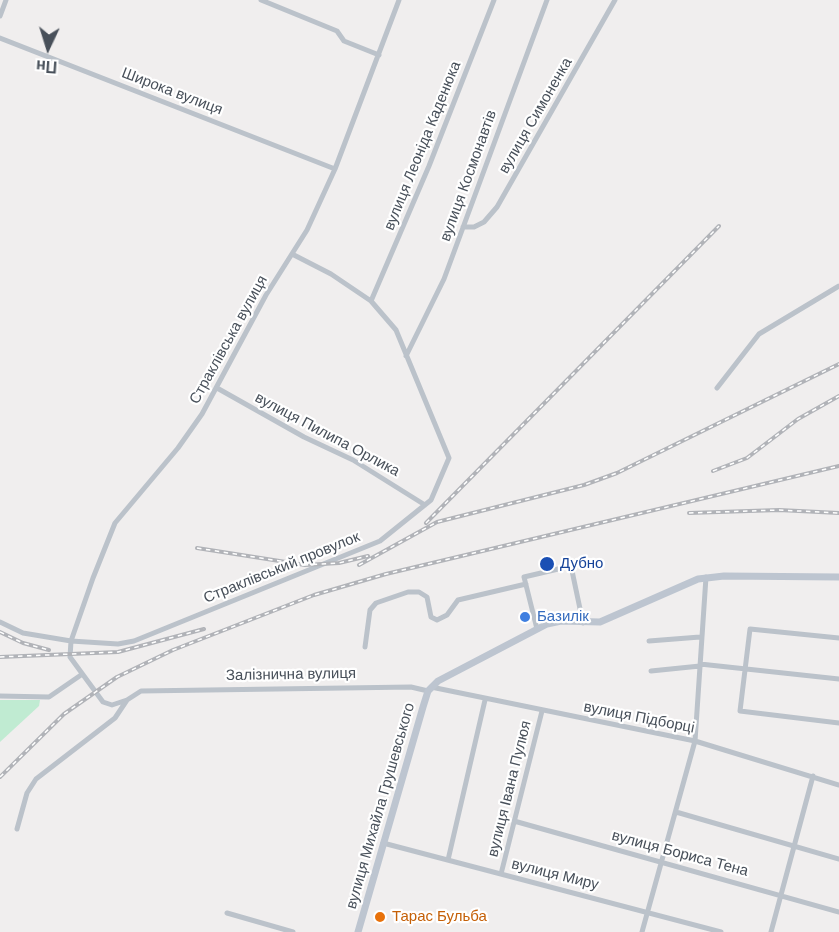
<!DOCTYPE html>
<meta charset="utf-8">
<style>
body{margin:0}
#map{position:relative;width:839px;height:932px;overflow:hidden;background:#f0eeee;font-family:"DM Sans",sans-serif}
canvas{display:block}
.north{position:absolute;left:18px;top:18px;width:60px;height:60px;-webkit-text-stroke:4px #fff;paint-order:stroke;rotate:184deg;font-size:16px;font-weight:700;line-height:24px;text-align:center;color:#48505a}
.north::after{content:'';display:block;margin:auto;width:21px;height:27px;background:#48505a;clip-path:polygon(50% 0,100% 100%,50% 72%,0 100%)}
</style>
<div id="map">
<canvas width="839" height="932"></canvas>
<div class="north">Пн</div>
</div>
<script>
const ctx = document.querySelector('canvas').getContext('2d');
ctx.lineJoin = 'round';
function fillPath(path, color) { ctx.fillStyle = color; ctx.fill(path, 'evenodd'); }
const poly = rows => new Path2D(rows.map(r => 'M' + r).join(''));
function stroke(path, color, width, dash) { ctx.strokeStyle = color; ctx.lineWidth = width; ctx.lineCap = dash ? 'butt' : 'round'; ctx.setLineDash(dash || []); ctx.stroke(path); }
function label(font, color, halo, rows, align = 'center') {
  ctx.font = font + ' "DM Sans",sans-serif'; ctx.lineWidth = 4.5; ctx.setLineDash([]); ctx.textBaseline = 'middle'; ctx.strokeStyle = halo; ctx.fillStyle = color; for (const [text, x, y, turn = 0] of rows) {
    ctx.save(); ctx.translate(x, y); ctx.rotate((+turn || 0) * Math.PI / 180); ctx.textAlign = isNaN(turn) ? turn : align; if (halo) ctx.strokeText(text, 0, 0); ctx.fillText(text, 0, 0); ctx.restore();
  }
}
fillPath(poly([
 [0,700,40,700,39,706,0,742]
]), '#c0ebd2');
stroke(poly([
 [261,0,337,31,344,41,379,55],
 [0,16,6,0],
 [0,38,335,169],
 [463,227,474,227,484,222,497,207,615,0],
 [371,301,429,166,494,0],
 [406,356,444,279,547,0],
 [217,388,304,437,353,460,425,505],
 [717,388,759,334,839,286],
 [0,622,23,633,71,641,118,644,134,641,380,541,431,500,449,458,396,330,371,301,331,274,292,254],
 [537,629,524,577,571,566,583,623],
 [839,638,750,629,740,711,839,723],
 [649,641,700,637],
 [365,647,370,610,376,603,408,592,419,592,427,597,431,617,437,620,447,615,458,600,526,584],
 [700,664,839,679],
 [651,671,700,666],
 [431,687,695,741,839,785],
 [0,696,49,697,81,675],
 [127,700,112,705,103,702,70,657,71,641,93,578,115,523,178,448,202,414,266,295,307,230,335,169,399,0],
 [676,812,839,859],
 [514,821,839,912],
 [17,829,27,793,36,779,115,718,127,700,141,691,411,687,428,691],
 [383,843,721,932],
 [448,860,485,700],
 [501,874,542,711],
 [227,913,293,932],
 [642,932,695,741,706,577],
 [771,932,813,776]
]), '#bbc2ca', 5);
stroke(poly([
 [358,932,423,707,428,691,438,681,547,624,561,621,600,622,698,579,724,576,839,577]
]), '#bdc5d0', 7);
const rail = poly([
 [713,471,747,458,798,419,839,396],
 [689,513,779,510,839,513],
 [426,523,719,226],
 [197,548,305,565,339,563,368,556],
 [359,565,437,522,584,485,617,473,839,364],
 [0,632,23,643,49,650],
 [0,657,118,652,204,629],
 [0,777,64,714,117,677,173,650,314,595,386,574,839,466]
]);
stroke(rail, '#b1b3b8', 4);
stroke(rail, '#fff', 1.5, [4.5]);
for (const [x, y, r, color] of [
 [547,564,8,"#1a4fb4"],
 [525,617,6,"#3f7fe0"],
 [380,917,6,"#e8710a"]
]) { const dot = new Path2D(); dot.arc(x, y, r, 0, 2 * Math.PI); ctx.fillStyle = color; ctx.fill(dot); stroke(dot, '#fff', 2); }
label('15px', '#48505a', '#fff', [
 ["Широка вулиця",172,92,21],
 ["вулиця Симоненка",536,116,-60],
 ["вулиця Леоніда Каденюка",423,146,-68],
 ["вулиця Космонавтів",469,176,-70],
 ["Страклівська вулиця",229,340,-61],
 ["вулиця Пилипа Орлика",327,435,28],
 ["Страклівський провулок",282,568,-22],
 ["Залізнична вулиця",291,675,-1],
 ["вулиця Підборці",639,718,11],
 ["вулиця Івана Пулюя",510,789,-76],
 ["вулиця Михайла Грушевського",381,806,-74],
 ["вулиця Бориса Тена",680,854,15],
 ["вулиця Миру",555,875,14]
]);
label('15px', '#164399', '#fff', [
 ["Дубно",560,564]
], 'left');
label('15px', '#366cbe', '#fff', [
 ["Базилік",537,617]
], 'left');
label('15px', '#c56008', '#fff', [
 ["Тарас Бульба",392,917]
], 'left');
</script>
